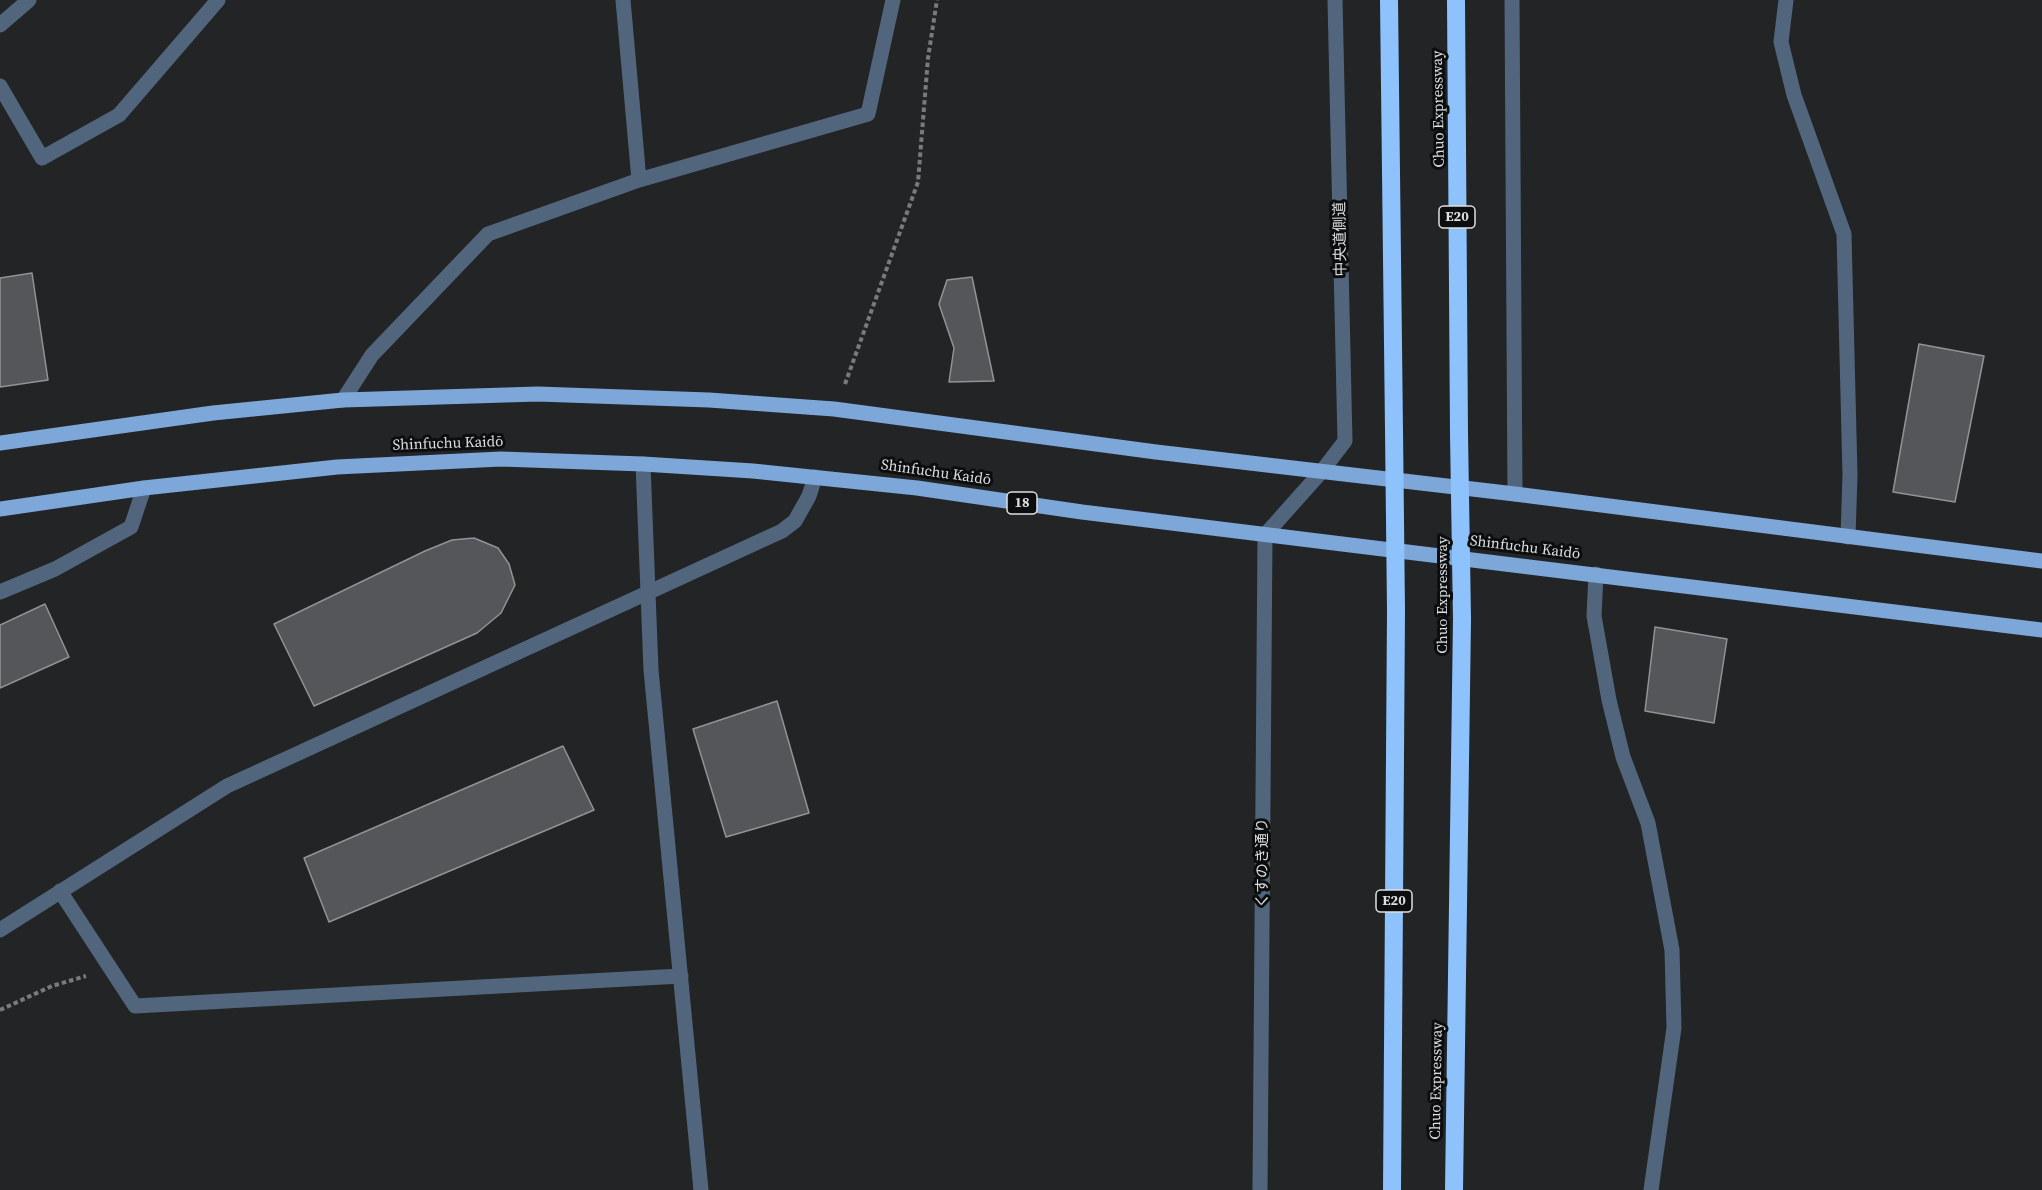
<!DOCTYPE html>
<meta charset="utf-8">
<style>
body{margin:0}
canvas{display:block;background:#222426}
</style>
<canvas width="2042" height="1190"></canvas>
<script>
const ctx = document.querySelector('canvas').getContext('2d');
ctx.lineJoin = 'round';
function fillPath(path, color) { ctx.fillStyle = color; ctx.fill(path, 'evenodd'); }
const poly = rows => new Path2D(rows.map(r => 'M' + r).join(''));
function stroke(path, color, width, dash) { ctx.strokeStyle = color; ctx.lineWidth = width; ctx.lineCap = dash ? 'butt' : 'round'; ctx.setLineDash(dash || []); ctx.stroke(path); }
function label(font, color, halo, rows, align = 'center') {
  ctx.font = font + ' "Source Serif 4","Noto Sans JP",serif'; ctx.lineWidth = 6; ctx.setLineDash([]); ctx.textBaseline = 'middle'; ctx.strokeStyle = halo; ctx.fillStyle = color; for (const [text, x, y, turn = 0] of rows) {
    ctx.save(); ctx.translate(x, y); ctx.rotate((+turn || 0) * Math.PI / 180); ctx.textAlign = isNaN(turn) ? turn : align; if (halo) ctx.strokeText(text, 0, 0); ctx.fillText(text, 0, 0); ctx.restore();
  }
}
const building = poly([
 [32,273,48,380,0,387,0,278,32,273],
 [972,277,994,381,949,382,954,348,939,304,947,280,972,277],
 [1919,344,1984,356,1955,502,1893,492,1919,344],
 [474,538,498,548,509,564,515,585,501,613,477,633,314,706,274,624,425,551,452,540,474,538],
 [45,604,69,657,0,688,0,625,45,604],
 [1655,627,1727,639,1714,723,1645,711,1655,627],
 [777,701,809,813,726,837,693,729,777,701],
 [563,746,594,810,329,922,304,858,563,746]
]);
fillPath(building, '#545659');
stroke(building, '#919396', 1.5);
stroke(poly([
 [845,384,918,182,928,58,937,0],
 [0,1010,52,986,86,976]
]), '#797a7c', 4, [4.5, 3]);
stroke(poly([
 [1512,0,1515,494],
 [1786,0,1781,42,1794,95,1844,234,1850,475,1848,537],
 [0,25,29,0],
 [0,86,42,158,119,115,218,0],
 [639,180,868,114,893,0],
 [343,400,372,355,488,234,639,180,623,0],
 [643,464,651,670,701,1190],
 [1596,574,1594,616,1609,700,1623,757,1648,823,1672,950,1674,1028,1651,1190],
 [0,592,55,569,131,527,144,488],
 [60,891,135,1006,681,976],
 [0,930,227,786,782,531,795,521,809,496,815,477],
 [1260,1190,1265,535,1322,471,1345,441,1335,0]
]), '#51667d', 15);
stroke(poly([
 [0,443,213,413,343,400,538,394,709,400,834,409,1156,452,1515,494,2042,561],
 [0,509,144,488,337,467,501,459,643,464,753,471,917,488,1082,512,2042,630]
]), '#7ca7d8', 15);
stroke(poly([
 [1389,0,1394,430],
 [1456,0,1459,434],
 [1392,1190,1396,611],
 [1454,1190,1462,619]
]), '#8dc2fc', 18);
stroke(poly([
 [1394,430,1396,611],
 [1459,434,1462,619]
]), '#8dc2fc', 18);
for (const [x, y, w] of [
 [1457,217,36],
 [1022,503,30],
 [1394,901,36]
]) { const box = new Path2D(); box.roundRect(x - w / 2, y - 11, w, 22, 4.5); ctx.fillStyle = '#0c0d0e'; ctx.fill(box); stroke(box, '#dedfe1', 1.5); }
label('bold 14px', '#dedfe1', null, [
 ["E20",1457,217],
 ["18",1022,503],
 ["E20",1394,901]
]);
label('15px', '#dedfe1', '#0c0d0e', [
 ["Chuo Expressway",1439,109,-91],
 ["中央道側道",1341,239,-91],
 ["Shinfuchu Kaidō",448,444,-2],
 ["Shinfuchu Kaidō",936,473,8],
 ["Shinfuchu Kaidō",1525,548,7],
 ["Chuo Expressway",1443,595,-90],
 ["くすのき通り",1263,863,-90],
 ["Chuo Expressway",1437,1081,-89]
]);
</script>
